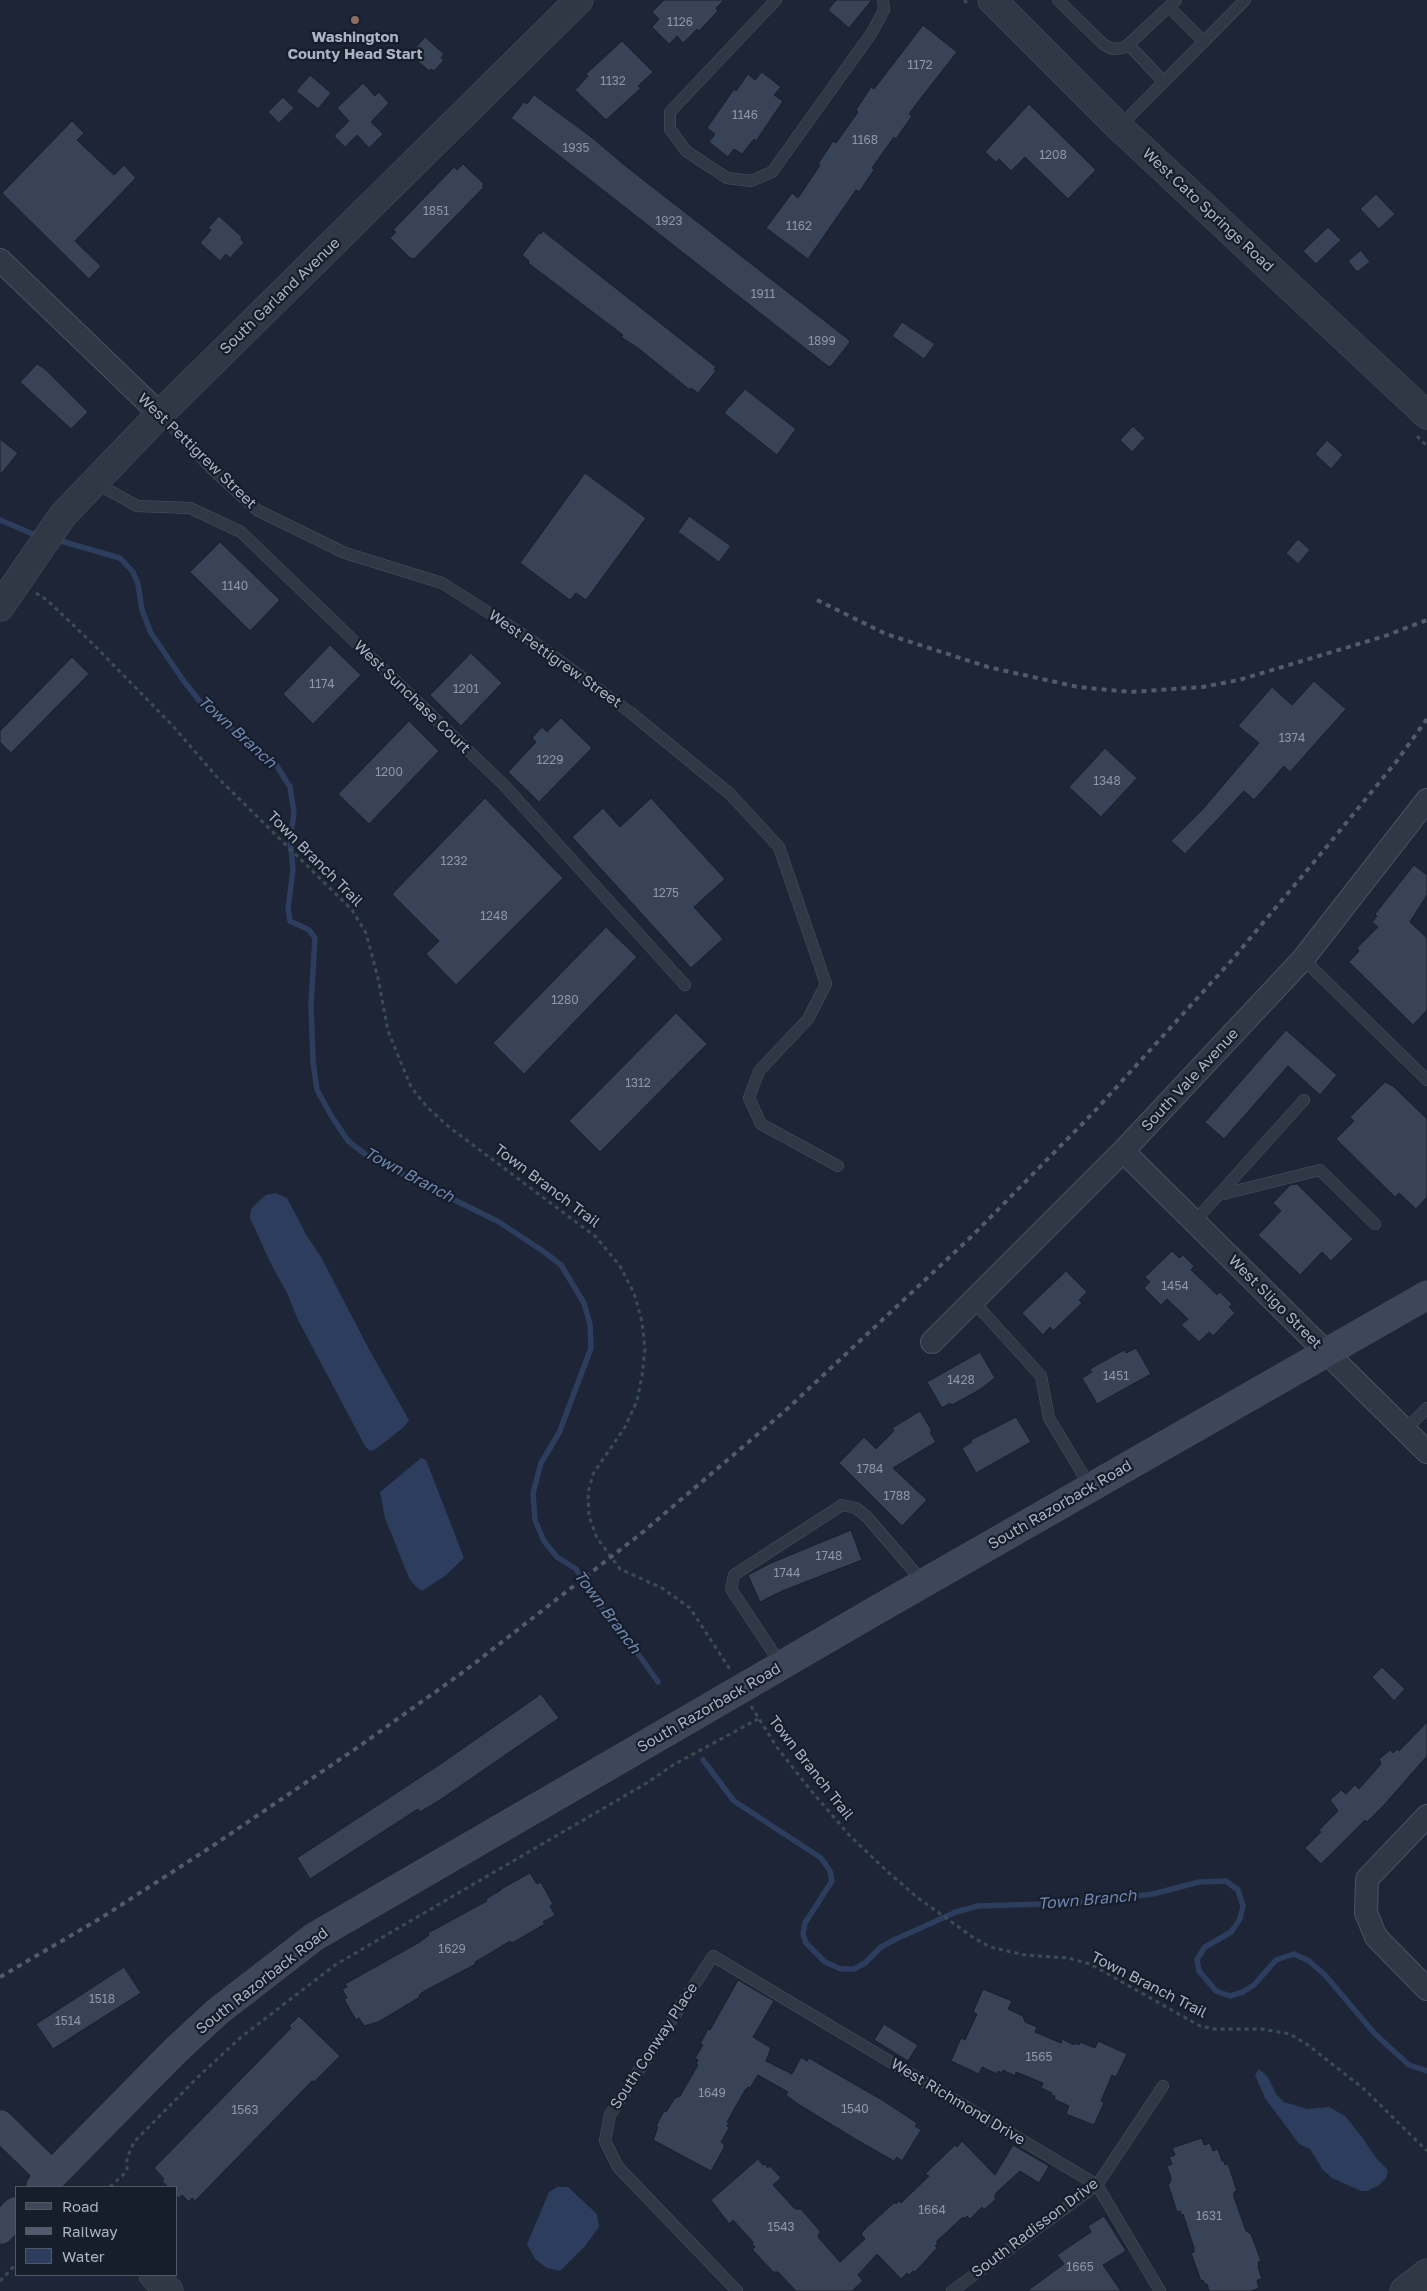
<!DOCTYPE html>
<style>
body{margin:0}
#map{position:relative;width:1427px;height:2291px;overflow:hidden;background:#1d2536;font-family:"Golos Text",sans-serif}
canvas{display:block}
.legend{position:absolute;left:15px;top:2186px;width:162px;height:90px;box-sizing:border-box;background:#161d2b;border:1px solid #515968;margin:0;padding:6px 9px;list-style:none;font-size:15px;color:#aab2c4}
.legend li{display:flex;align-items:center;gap:10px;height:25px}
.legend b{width:25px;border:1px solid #515968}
</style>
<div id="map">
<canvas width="1427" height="2291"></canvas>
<ul class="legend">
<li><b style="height:6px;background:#3e465a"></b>Road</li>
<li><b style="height:6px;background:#525b6e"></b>Railway</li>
<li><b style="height:14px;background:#2d3d5d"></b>Water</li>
</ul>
</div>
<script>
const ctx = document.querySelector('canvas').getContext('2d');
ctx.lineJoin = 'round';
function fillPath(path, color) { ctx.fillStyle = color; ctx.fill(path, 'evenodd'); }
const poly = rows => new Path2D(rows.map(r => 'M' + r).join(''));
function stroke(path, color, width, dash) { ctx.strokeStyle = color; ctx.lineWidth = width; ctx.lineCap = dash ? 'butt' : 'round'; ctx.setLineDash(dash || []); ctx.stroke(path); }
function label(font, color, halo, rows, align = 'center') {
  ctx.font = font + ' "Golos Text",sans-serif'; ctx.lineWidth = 4.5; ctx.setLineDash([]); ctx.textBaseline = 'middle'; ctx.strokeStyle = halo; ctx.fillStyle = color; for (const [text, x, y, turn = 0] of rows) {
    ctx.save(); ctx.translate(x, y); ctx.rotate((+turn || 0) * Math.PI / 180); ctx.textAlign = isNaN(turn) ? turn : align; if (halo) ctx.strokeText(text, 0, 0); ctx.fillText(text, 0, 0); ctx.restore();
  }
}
fillPath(poly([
 [275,1193,287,1198,307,1236,321,1257,370,1351,409,1420,404,1427,376,1449,370,1451,365,1446,298,1320,287,1293,270,1262,250,1218,251,1209,258,1202,266,1195],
 [421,1458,426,1460,464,1558,445,1576,422,1591,416,1587,409,1578,385,1518,380,1492],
 [1259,2069,1268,2077,1276,2094,1284,2102,1307,2109,1329,2107,1345,2116,1362,2137,1376,2158,1388,2170,1386,2178,1378,2186,1367,2191,1361,2191,1332,2178,1323,2170,1310,2149,1299,2144,1265,2098,1255,2075],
 [557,2187,568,2187,597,2214,599,2227,585,2246,560,2271,547,2268,535,2259,527,2244,549,2192]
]), '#2d3d5d');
stroke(poly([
 [0,520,33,534],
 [57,540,120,558,133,572,138,584,142,610,151,633,183,680,205,708,275,763,290,787,294,813,290,839,293,870,288,909,290,921,309,930,315,938,311,1004,313,1061,317,1090,332,1117,348,1141,370,1158,499,1222,543,1251,561,1265,584,1303,590,1324,591,1348,559,1433,541,1463,533,1493,535,1520,544,1541,557,1557,576,1569,597,1603,617,1624,658,1682],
 [703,1760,734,1801,821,1858,830,1871,832,1881,805,1923,803,1934,806,1943,825,1962,841,1969,854,1969,865,1963,881,1947,894,1940,956,1912,978,1906,1073,1903,1153,1894,1199,1882,1226,1881,1238,1890,1243,1906,1240,1919,1231,1932,1205,1947,1197,1959,1199,1971,1216,1991,1230,1996,1243,1992,1254,1985,1276,1960,1294,1954,1309,1961,1325,1975,1375,2034,1409,2065,1427,2071]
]), '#2d3d5d', 5.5);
const building = poly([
 [664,0,724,0,716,8,718,11,699,31,697,29,683,43,677,36,669,44,652,27,659,19,652,12,664,0],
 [836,0,872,0,849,28,828,10,836,0],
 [923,25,957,52,921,98,909,114,912,116,896,139,894,137,872,168,874,170,859,192,856,190,808,259,766,228,792,193,798,198,820,165,818,164,833,141,836,143,858,112,856,110,871,87,874,89,923,25],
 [425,37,444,54,441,58,444,60,434,71,431,69,429,71,410,54,425,37],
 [622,41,653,72,638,86,641,88,606,120,575,90,588,76,586,74,622,41],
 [762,72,781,87,774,95,783,101,756,141,754,139,742,154,734,149,728,157,709,142,715,134,707,128,734,89,736,91,748,74,755,80,762,72],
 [310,75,331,93,318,109,296,91,310,75],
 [363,83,375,96,379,92,389,103,371,122,383,134,369,148,357,135,345,147,334,136,349,121,337,108,363,83],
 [534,95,590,136,628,168,848,339,850,342,832,365,829,367,511,118,524,102,527,104,534,95],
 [283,97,294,108,279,123,268,112,283,97],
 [1029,104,1096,170,1068,199,1025,157,1011,171,999,159,996,162,985,152,1029,104],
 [72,121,84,133,77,140,114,175,124,165,136,178,75,241,101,266,89,279,2,193,72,121],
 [463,164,484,184,482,186,484,187,414,259,410,258,390,238,396,232,393,230,454,167,457,170,463,164],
 [1376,194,1395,214,1379,229,1360,209,1376,194],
 [219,216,242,237,241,239,244,243,230,258,226,254,220,261,200,243,211,230,208,228,219,216],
 [1328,227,1341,240,1316,264,1303,251,1328,227],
 [543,231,716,367,714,369,716,371,698,393,691,388,690,390,638,348,621,337,623,335,528,263,529,261,522,255,539,233,541,234,543,231],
 [1361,250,1370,262,1357,272,1348,261,1361,250],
 [902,322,935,344,924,359,892,336,902,322],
 [37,364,45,369,88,412,71,429,20,382,37,364],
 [745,389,796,429,777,455,724,413,745,389],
 [1133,426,1145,438,1132,452,1120,440,1133,426],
 [0,439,18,453,0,475,0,439],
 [1327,440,1343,455,1331,469,1315,454,1327,440],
 [585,473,646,518,586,600,576,593,570,600,520,563,585,473],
 [689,516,731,546,719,562,678,532,689,516],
 [1298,539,1310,550,1298,564,1286,553,1298,539],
 [220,542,280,600,250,631,190,572,220,542],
 [330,645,361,675,313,724,283,694,330,645],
 [471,653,502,683,461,726,430,695,471,653],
 [72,657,89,674,11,753,0,742,0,731,72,657],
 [1314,681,1346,709,1290,772,1284,766,1254,800,1244,791,1185,854,1171,841,1203,809,1259,743,1238,726,1272,687,1292,705,1314,681],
 [561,718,592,748,539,802,508,772,536,742,532,738,542,727,547,732,561,718],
 [409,721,439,751,369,824,338,794,409,721],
 [1105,748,1137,778,1101,817,1069,787,1105,748],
 [485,798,563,878,456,985,426,954,439,941,392,894,485,798],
 [651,798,725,879,694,907,723,939,691,968,572,837,603,808,620,827,651,798],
 [1414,865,1427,875,1427,895,1410,922,1427,938,1427,1010,1413,1025,1349,962,1359,951,1357,948,1378,927,1372,922,1377,916,1375,914,1414,865],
 [606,927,637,957,524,1074,493,1043,606,927],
 [676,1013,707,1044,600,1152,569,1121,676,1013],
 [1286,1030,1337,1075,1320,1095,1288,1066,1224,1139,1205,1122,1286,1030],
 [1385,1082,1393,1086,1427,1119,1427,1197,1416,1209,1399,1193,1395,1197,1336,1139,1354,1121,1350,1117,1385,1082],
 [1297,1184,1353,1239,1331,1261,1322,1252,1300,1275,1258,1235,1281,1211,1273,1203,1290,1185,1297,1184],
 [1172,1251,1179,1258,1183,1255,1194,1266,1191,1270,1204,1282,1217,1295,1220,1292,1232,1304,1229,1307,1235,1313,1213,1336,1209,1332,1199,1342,1181,1325,1188,1319,1167,1299,1161,1305,1144,1288,1150,1282,1145,1277,1172,1251],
 [1066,1271,1087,1292,1079,1300,1082,1303,1053,1331,1050,1327,1043,1335,1022,1313,1066,1271],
 [1136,1348,1151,1374,1097,1404,1082,1378,1092,1372,1090,1369,1124,1350,1126,1353,1136,1348],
 [980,1352,995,1378,979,1390,952,1405,950,1403,942,1408,927,1382,980,1352],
 [920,1411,932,1431,930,1432,936,1442,893,1468,927,1500,902,1526,839,1463,864,1437,876,1449,894,1431,892,1428,920,1411],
 [1016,1417,1031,1442,976,1473,962,1448,972,1442,971,1440,1016,1417],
 [851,1530,862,1560,782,1591,760,1602,748,1575,771,1563,851,1530],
 [1382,1667,1405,1689,1394,1701,1372,1677,1382,1667],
 [541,1694,559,1718,440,1800,420,1812,418,1809,310,1879,297,1858,439,1765,541,1694],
 [1427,1722,1427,1756,1384,1805,1367,1822,1365,1820,1321,1864,1305,1848,1321,1832,1319,1830,1338,1811,1330,1800,1341,1790,1346,1794,1355,1785,1359,1789,1381,1764,1379,1759,1390,1750,1393,1753,1397,1749,1399,1751,1427,1722],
 [530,1873,537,1884,541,1882,553,1904,550,1906,555,1915,543,1922,545,1924,512,1943,510,1941,492,1952,475,1962,476,1964,426,1990,419,1995,420,1997,378,2022,364,2026,359,2018,356,2020,344,1999,347,1998,342,1989,347,1987,345,1984,420,1942,429,1935,428,1933,487,1901,486,1899,501,1890,501,1889,530,1873],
 [124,1967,141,1993,53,2049,36,2024,124,1967],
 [738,1980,774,2001,753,2037,771,2048,766,2061,792,2074,801,2057,807,2061,809,2058,882,2100,917,2123,915,2126,921,2130,902,2161,897,2157,894,2161,857,2140,798,2104,786,2095,788,2092,758,2075,750,2088,748,2087,745,2090,727,2122,729,2123,727,2126,729,2128,721,2142,724,2144,724,2148,711,2171,653,2140,658,2127,656,2126,664,2111,666,2112,675,2098,680,2096,698,2065,696,2064,698,2060,695,2058,703,2045,700,2044,708,2029,710,2030,738,1980],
 [983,1989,1012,2001,1008,2009,1023,2016,1025,2022,1037,2027,1035,2032,1061,2043,1062,2039,1074,2045,1075,2043,1079,2045,1080,2042,1095,2048,1098,2041,1127,2054,1116,2077,1112,2075,1101,2101,1104,2103,1094,2125,1066,2114,1069,2106,1054,2099,1055,2096,1051,2095,1052,2093,1041,2088,1043,2083,1016,2072,1015,2076,1003,2070,1002,2073,998,2071,997,2074,982,2067,979,2074,951,2061,961,2038,965,2040,977,2014,973,2012,983,1989],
 [299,2016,340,2056,314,2082,312,2081,195,2201,192,2198,189,2202,182,2195,179,2198,176,2195,176,2187,168,2187,162,2181,164,2179,154,2168,291,2028,289,2026,299,2016],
 [884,2024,918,2045,908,2061,874,2040,884,2024],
 [1202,2138,1204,2145,1210,2143,1213,2151,1218,2149,1222,2161,1224,2161,1225,2165,1228,2164,1237,2191,1234,2192,1234,2197,1246,2231,1251,2234,1261,2261,1258,2262,1259,2266,1258,2267,1262,2279,1257,2280,1259,2288,1251,2291,1209,2291,1207,2284,1205,2284,1203,2280,1201,2281,1191,2253,1194,2252,1194,2248,1183,2214,1181,2215,1180,2211,1177,2212,1168,2184,1170,2183,1171,2178,1167,2166,1172,2164,1169,2157,1175,2155,1172,2148,1202,2138],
 [962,2141,995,2175,1013,2145,1049,2166,1039,2183,1020,2171,997,2192,994,2197,996,2199,984,2210,982,2207,970,2219,967,2216,965,2219,963,2217,936,2242,938,2243,935,2246,937,2248,915,2272,913,2271,909,2275,907,2273,901,2279,877,2254,858,2275,863,2281,852,2291,796,2291,778,2272,773,2272,752,2249,755,2247,752,2244,753,2242,733,2220,729,2224,727,2221,711,2200,758,2159,763,2165,765,2164,768,2168,770,2166,781,2178,773,2185,795,2209,801,2209,820,2231,818,2237,840,2262,865,2239,861,2234,866,2228,895,2202,896,2204,899,2201,901,2203,929,2176,925,2174,955,2145,957,2147,962,2141],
 [1104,2216,1126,2251,1103,2265,1121,2291,1027,2291,1064,2264,1057,2255,1091,2232,1088,2226,1104,2216]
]);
fillPath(building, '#384357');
stroke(building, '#181f2d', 1);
const service = poly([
 [776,0,670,112,670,129,686,151,727,178,751,181,772,172,871,34,884,10,883,0],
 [1058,0,1103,44,1112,49,1123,48,1131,42,1176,0],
 [1169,7,1204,42],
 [1128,44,1164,82],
 [1119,127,1245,0],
 [160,414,210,467,257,510,345,553,442,583,527,637,631,713,730,794,779,847,826,984,808,1019,759,1071,749,1098,761,1124,838,1166],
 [94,482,137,506,190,508,241,532,504,785,685,985],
 [1303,959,1427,1080],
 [1219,1195,1320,1170,1375,1224],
 [1194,1222,1304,1100],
 [973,1301,1041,1376,1049,1418,1091,1488],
 [1405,1430,1427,1408],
 [782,1666,731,1589,734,1575,842,1505,856,1508,867,1517,924,1583],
 [737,2291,618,2167,605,2141,610,2115,713,1956,1097,2185,1160,2291],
 [952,2291,1097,2185,1163,2086]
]);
const minor = poly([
 [0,260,160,414],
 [1123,1151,1427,1452],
 [932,1342,1123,1151,1303,959,1427,800],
 [1427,1816,1367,1879,1366,1913,1376,1937,1427,1989]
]);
const tertiary = poly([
 [992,0,1119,127,1427,415],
 [0,607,63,515,160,414,579,0],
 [153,2275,169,2291],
 [1404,2291,1427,2273]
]);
const secondary = poly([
 [0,2125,52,2176],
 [41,2187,175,2051,217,2012,314,1937,880,1608,1427,1295],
 [0,2229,16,2212]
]);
stroke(service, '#4b5262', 12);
stroke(minor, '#4b5262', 24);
stroke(tertiary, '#4b5262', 29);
stroke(secondary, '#4b5262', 29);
stroke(poly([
 [964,0,969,5],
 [1417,436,1427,446],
 [36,593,47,600,95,646,173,726,216,776,352,910,366,933,378,978,388,1031,411,1087,427,1107,449,1127,596,1237,620,1266,634,1293,642,1322,645,1349,642,1376,637,1401,625,1427,593,1474,588,1493,589,1516,597,1538,620,1569,662,1588,690,1608,731,1671],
 [751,1706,776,1746,808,1787,850,1836,889,1873,918,1898,974,1938,990,1947,1025,1955,1068,1958,1090,1964,1200,2026,1214,2029,1261,2029,1290,2034,1308,2045,1364,2089,1427,2151],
 [110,2187,127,2171,127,2158,134,2142,199,2076,240,2038,335,1965,645,1784,673,1765,758,1719],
 [0,2281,16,2264]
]), '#394e52', 3, [4, 4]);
stroke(service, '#303846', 11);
stroke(minor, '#303846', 22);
stroke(tertiary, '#303846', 28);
stroke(secondary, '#3e465a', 28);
stroke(poly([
 [817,600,886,634,988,667,1078,687,1131,692,1202,687,1239,680,1385,636,1427,620],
 [0,1977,101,1918,214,1845,361,1745,466,1670,643,1532,786,1410,971,1237,1093,1113,1231,961,1324,850,1396,762,1427,719]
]), '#525b6e', 4, [5, 5]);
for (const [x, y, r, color] of [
 [355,20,5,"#8d6e63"]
]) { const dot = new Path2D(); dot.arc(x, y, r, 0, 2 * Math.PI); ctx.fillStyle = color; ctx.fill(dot); stroke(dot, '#161d2b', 2); }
label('12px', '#8e96a9', null, [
 ["1126",680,22],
 ["1172",920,65],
 ["1132",613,81],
 ["1146",745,115],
 ["1168",865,140],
 ["1935",576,148],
 ["1208",1053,155],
 ["1851",436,211],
 ["1923",669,221],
 ["1162",799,226],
 ["1911",763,294],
 ["1899",822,341],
 ["1140",235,586],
 ["1174",322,684],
 ["1201",466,689],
 ["1374",1292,738],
 ["1229",550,760],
 ["1200",389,772],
 ["1348",1107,781],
 ["1232",454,861],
 ["1275",666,893],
 ["1248",494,916],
 ["1280",565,1000],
 ["1312",638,1083],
 ["1454",1175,1286],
 ["1451",1116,1376],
 ["1428",961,1380],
 ["1784",870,1469],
 ["1788",897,1496],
 ["1748",829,1556],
 ["1744",787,1573],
 ["1629",452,1949],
 ["1518",102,1999],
 ["1514",68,2021],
 ["1565",1039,2057],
 ["1649",712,2093],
 ["1540",855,2109],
 ["1563",245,2110],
 ["1664",932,2210],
 ["1631",1209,2216],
 ["1543",781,2227],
 ["1665",1080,2267]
]);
label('bold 15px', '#aab2c4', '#161d2b', [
 ["Washington",355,37],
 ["County Head Start",355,54]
]);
label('15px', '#aab2c4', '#161d2b', [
 ["West Cato Springs Road",1208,210,43],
 ["South Garland Avenue",280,296,-44],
 ["West Pettigrew Street",197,451,44],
 ["West Pettigrew Street",555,659,35],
 ["West Sunchase Court",412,697,44],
 ["Town Branch Trail",315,859,45],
 ["South Vale Avenue",1190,1080,-47],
 ["Town Branch Trail",547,1186,37],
 ["West Sligo Street",1275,1302,45],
 ["South Razorback Road",1060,1505,-30],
 ["South Razorback Road",709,1708,-30],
 ["Town Branch Trail",811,1768,52],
 ["South Razorback Road",262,1981,-38],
 ["Town Branch Trail",1149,1985,27],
 ["South Conway Place",654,2046,-57],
 ["West Richmond Drive",958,2102,31],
 ["South Radisson Drive",1035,2228,-37]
]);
label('italic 16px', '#6f86b0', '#161d2b', [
 ["Town Branch",237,732,42],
 ["Town Branch",409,1175,28],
 ["Town Branch",607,1612,53],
 ["Town Branch",1087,1900,-5]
]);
</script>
